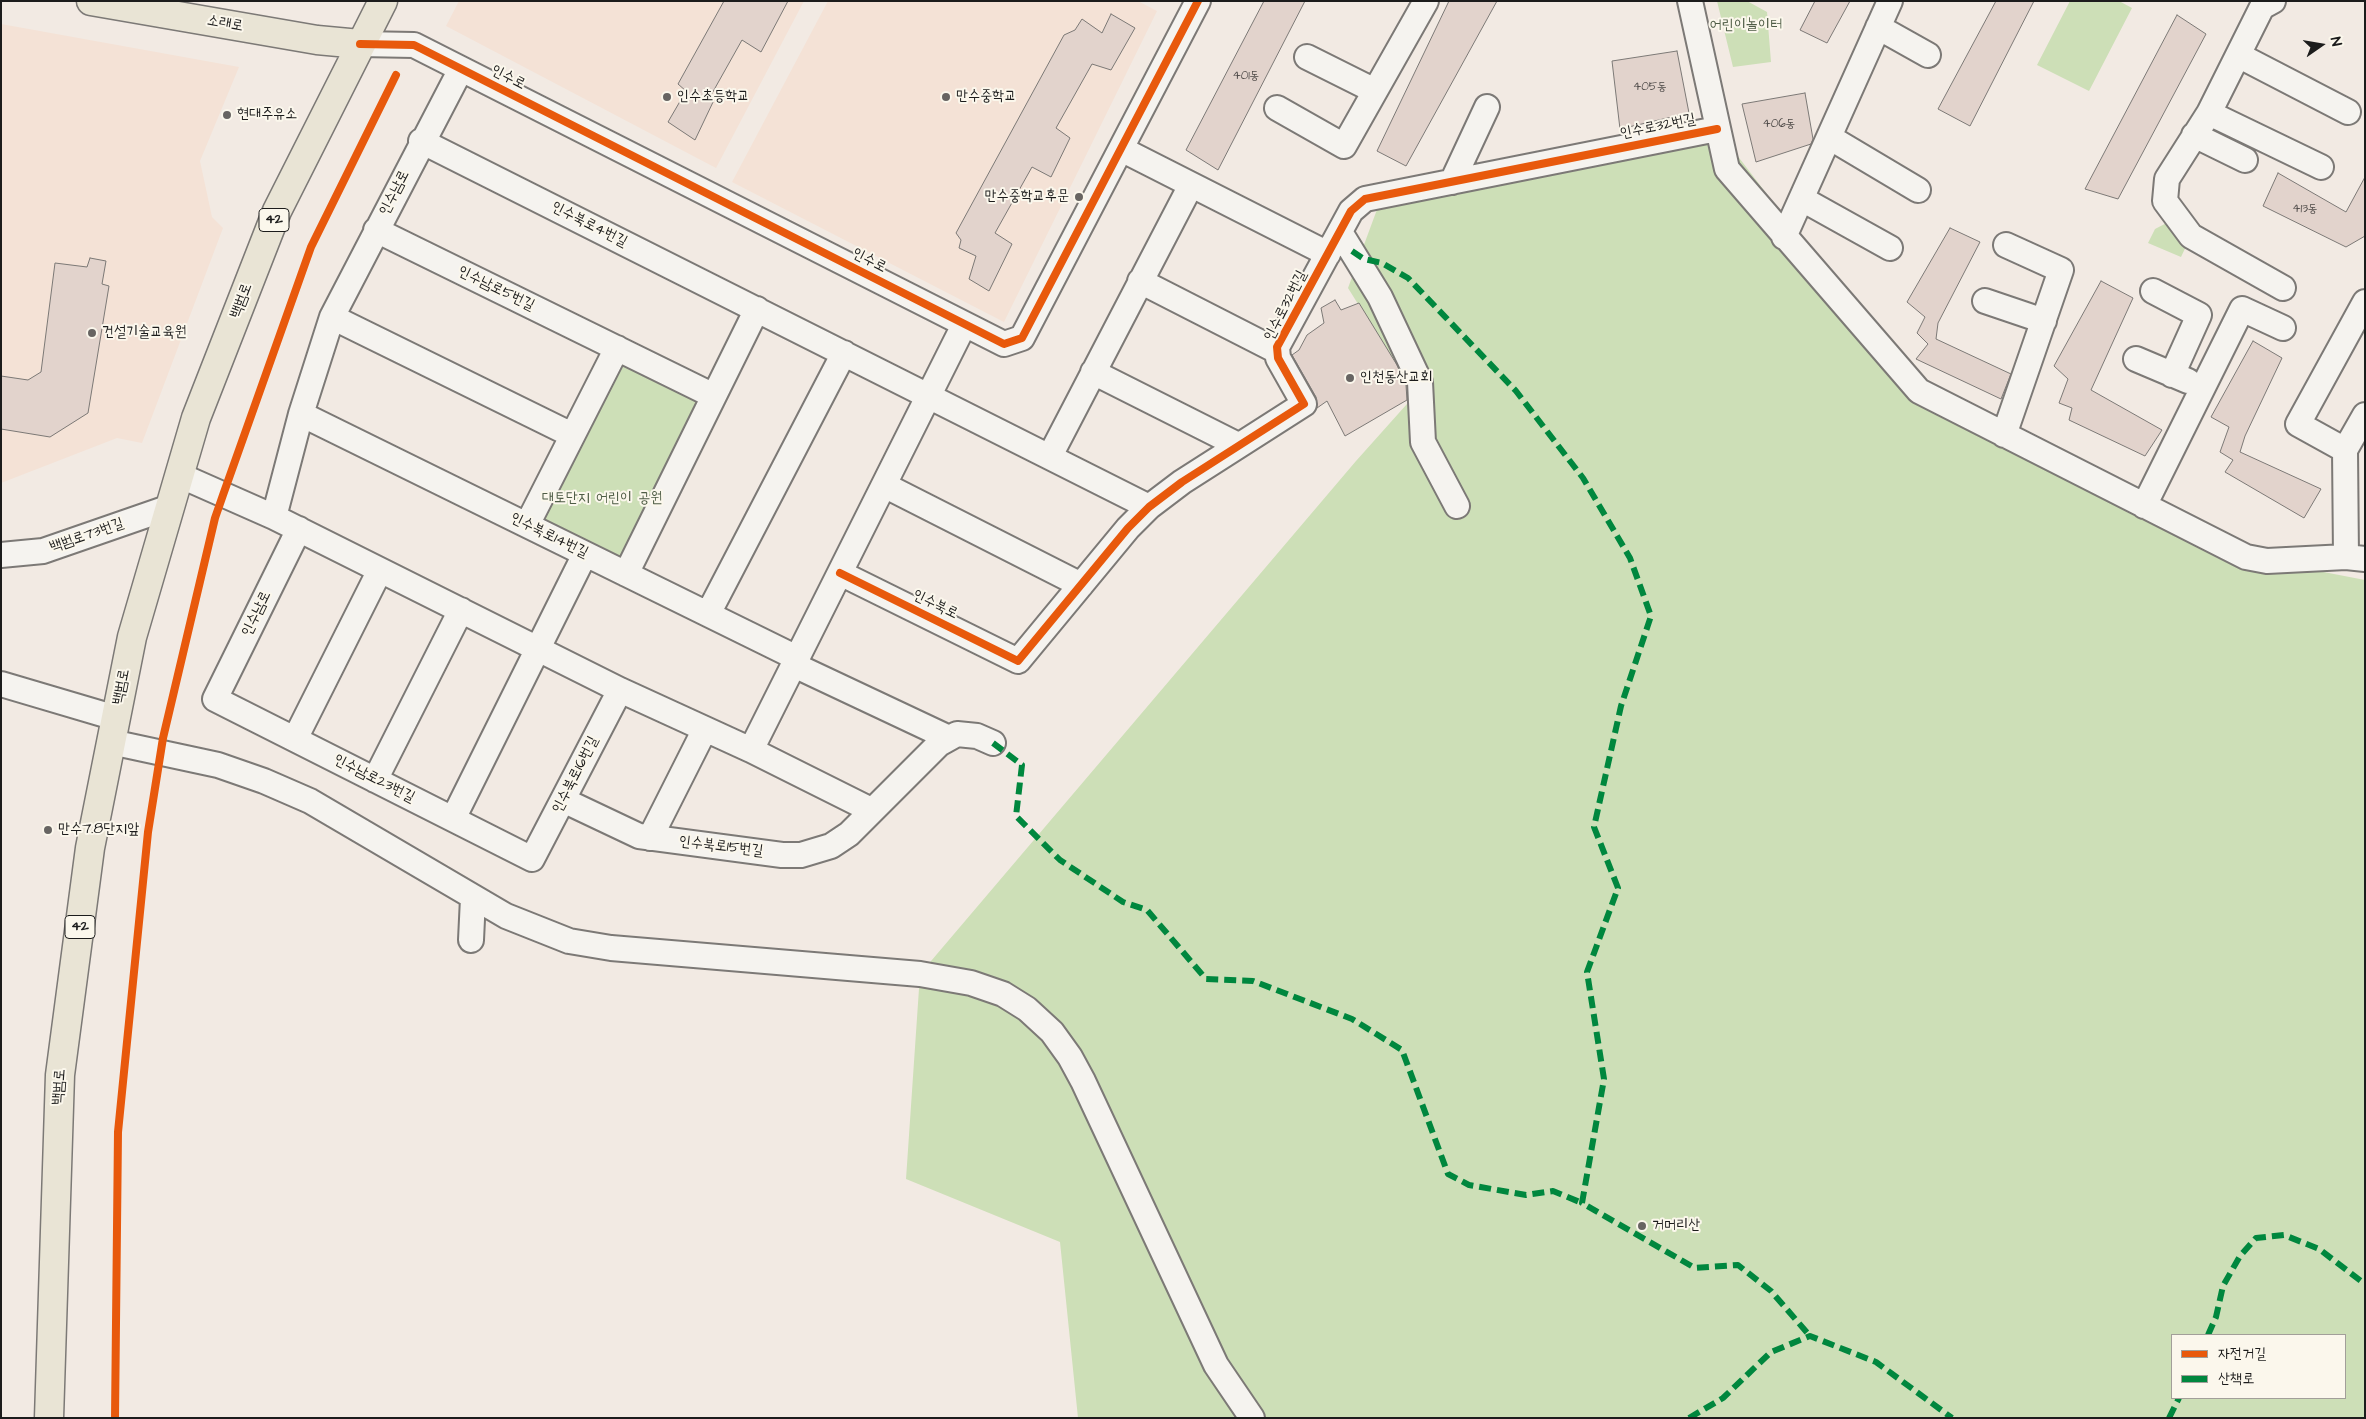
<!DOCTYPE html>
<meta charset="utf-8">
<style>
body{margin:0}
#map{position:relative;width:2366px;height:1419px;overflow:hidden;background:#f2eae3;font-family:"Architects Daughter","Poor Story",sans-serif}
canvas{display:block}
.frame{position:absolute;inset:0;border:2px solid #1c1c1c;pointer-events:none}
.legend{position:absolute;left:2171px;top:1334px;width:175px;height:65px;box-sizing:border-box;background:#fbf7ec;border:1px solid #a29f99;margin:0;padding:6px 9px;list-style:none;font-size:15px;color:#1c1c1c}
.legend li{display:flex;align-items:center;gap:10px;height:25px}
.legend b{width:25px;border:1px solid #a29f99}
.north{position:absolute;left:2296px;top:20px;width:50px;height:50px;-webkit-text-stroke:4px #fbf7ec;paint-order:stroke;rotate:77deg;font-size:14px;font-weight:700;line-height:20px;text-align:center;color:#1c1c1c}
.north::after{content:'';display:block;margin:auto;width:18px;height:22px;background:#1c1c1c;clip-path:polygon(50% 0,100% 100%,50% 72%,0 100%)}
</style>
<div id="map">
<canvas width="2366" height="1419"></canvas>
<div class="frame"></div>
<ul class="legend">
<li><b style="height:6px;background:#e8590c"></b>자전거길</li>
<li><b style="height:6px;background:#00873e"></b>산책로</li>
</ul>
<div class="north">N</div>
</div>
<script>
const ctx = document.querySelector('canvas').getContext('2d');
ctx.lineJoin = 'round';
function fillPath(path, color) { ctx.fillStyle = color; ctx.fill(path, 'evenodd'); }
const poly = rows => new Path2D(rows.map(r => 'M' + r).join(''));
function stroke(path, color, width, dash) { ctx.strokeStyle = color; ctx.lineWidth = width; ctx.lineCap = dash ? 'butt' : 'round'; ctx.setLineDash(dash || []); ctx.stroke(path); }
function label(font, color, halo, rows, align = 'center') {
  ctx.font = font + ' "Architects Daughter","Poor Story",sans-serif'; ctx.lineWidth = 4; ctx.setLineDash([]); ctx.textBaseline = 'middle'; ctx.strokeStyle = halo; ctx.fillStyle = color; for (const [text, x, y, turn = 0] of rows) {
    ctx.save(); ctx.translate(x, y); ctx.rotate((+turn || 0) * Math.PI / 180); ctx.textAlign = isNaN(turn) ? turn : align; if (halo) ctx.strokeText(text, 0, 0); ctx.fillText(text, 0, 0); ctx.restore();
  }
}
fillPath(poly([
 [459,1,804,1,716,168,446,26],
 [828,1,1138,1,1157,11,1004,322,732,182],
 [1,24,239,67,200,161,212,217,223,228,142,443,117,438,1,483]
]), '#f4e2d6');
fillPath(poly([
 [1717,1,1747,1,1767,12,1771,62,1733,67],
 [2070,1,2119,1,2132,8,2089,91,2037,65],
 [1717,129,1907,377,2246,557,2365,580,2365,1418,1078,1418,1060,1242,906,1179,920,974,1356,461,1415,395,1348,288,1382,196],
 [2172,1335,2345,1335,2345,1398,2172,1398],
 [2182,215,2197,223,2181,257,2148,243,2155,229],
 [617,348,714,396,626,574,527,525]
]), '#cddfb7');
const building = poly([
 [724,1,788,1,761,52,742,40,710,97,714,100,695,140,668,122,686,91,678,84,724,1],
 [1264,1,1305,1,1218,170,1186,150,1264,1],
 [1449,1,1497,1,1406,166,1377,151,1449,1],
 [1815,1,1850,1,1827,43,1800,30,1815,1],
 [1996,1,2034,1,1970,126,1938,109,1996,1],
 [1111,14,1135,28,1111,70,1092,64,1056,128,1070,138,1051,177,1032,167,995,233,1012,244,989,291,969,279,976,256,959,248,961,240,956,233,1064,35,1075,30,1082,19,1102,33,1111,14],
 [2177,15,2206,34,2118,199,2085,189,2177,15],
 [1677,51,1689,113,1620,129,1612,61,1677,51],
 [1805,93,1813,139,1811,144,1756,162,1742,104,1805,93],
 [2278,173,2346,212,2365,177,2365,236,2346,247,2263,206,2278,173],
 [1950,228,1980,242,1938,323,1936,339,2011,374,2001,399,1916,359,1928,344,1917,333,1925,317,1907,302,1950,228],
 [90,258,106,261,102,284,109,286,88,413,50,437,1,429,1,376,28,380,41,372,55,263,87,267,90,258],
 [2101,281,2133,298,2091,390,2162,430,2145,456,2069,420,2072,408,2059,403,2068,379,2054,366,2101,281],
 [1335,300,1341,310,1359,303,1397,365,1406,385,1407,400,1345,436,1327,401,1317,408,1316,397,1292,355,1299,350,1307,335,1324,323,1321,308,1335,300],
 [2253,341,2282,358,2245,436,2240,452,2321,489,2304,518,2225,472,2233,460,2220,452,2229,427,2211,417,2253,341]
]);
fillPath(building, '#e2d3cc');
stroke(building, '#7c7976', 1);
const minor = poly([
 [1690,1,1727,169,1919,391,2246,557,2267,561,2346,557,2365,559],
 [2273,1,2262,7,2209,113,2167,179,2165,201,2191,236,2283,288],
 [1878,27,1928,55],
 [360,44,414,45,1004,344,1022,338,1198,1],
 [2238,55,2348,112],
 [1307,57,1375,91],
 [1277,108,1344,146,1426,1],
 [2209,113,2321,167],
 [2194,135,2245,160],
 [1829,137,1918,190],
 [421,141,1149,507],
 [1121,149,1328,254],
 [1452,182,1487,107],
 [1802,199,1890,248],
 [376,230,714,396],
 [1340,232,1380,297,1420,382,1423,442,1457,506],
 [1784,237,1890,1],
 [1140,281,1277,351],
 [2153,291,2199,315,2172,375],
 [1985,301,2044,321],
 [332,317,572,435],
 [2136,359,2188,381],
 [1093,372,1238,445],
 [301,414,797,658],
 [2004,435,2061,270,2006,245],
 [2345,450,2298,424,2365,302],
 [1050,456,1191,185],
 [179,475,274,517,620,690,751,750,871,810],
 [884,485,1081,585],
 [2144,506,2242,309,2283,328],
 [274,517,301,414,332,317,461,69],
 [527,525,617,348],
 [299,529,215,699,532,859,620,690],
 [1,555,43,551,170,507],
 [2346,557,2345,450,2365,415],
 [840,573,1018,661,1128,528,1149,507,1182,482,1304,404,1278,358,1277,347,1351,211,1365,199,1717,129],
 [626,574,757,309],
 [708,614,844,353],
 [794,665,949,738],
 [1,684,116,718],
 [295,739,380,570],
 [111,742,218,765,264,781,310,801,506,916,569,941,611,948,920,974,971,983,1003,994,1027,1009,1052,1032,1070,1057,1083,1081,1216,1365,1252,1418],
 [751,750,964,325],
 [375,780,461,610],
 [563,800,639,836,782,855,801,855,831,846,849,834,939,744,957,734,977,736,993,743],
 [453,819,585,554],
 [650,838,705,729],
 [471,940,473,898]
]);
const major = poly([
 [91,1,317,40,360,44],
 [49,1418,60,1075,90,848,132,637,196,418,277,211,383,1]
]);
stroke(minor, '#7c7976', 28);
stroke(major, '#7c7976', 31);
stroke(minor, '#f5f3ef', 24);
stroke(major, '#e9e4d5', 28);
stroke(poly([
 [1352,251,1364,259,1382,263,1408,278,1516,391,1583,478,1630,558,1651,616,1621,706,1594,827,1618,888,1587,972,1604,1079,1582,1203,1695,1268,1738,1265,1771,1291,1810,1336],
 [993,743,1022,765,1016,816,1060,860,1123,902,1147,910,1206,979,1253,981,1352,1019,1402,1050,1448,1174,1469,1185,1526,1195,1553,1191,1582,1203],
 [2208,1335,2216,1317,2223,1286,2240,1256,2256,1238,2284,1235,2319,1249,2365,1284],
 [1689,1418,1723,1398,1771,1352,1810,1336,1876,1362,1952,1418],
 [2169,1418,2179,1398]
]), '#00873e', 6, [12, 6]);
stroke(poly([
 [360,44,414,45,1004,344,1022,338,1198,1],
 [840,573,1018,661,1128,528,1149,507,1182,482,1304,404,1278,358,1277,347,1351,211,1365,199,1717,129],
 [115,1418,118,1132,148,832,163,738,215,518,223,495,311,247,396,75]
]), '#e8590c', 8);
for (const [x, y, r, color] of [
 [667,97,5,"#676462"],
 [946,97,5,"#676462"],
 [227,115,5,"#676462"],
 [1079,197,5,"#676462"],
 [92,333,5,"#676462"],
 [1350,378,5,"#676462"],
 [48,830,5,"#676462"],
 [1642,1226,5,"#676462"]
]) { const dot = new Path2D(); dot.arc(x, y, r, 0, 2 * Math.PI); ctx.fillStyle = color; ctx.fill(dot); stroke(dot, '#fbf7ec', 2); }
label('12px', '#4e4a48', null, [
 ["401동",1246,76],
 ["405동",1650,87],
 ["406동",1779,124],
 ["413동",2305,209]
]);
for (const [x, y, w] of [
 [274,220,30],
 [80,927,30]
]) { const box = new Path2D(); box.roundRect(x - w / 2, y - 11.5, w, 23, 4); ctx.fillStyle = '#fbf7ec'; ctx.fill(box); stroke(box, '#1c1c1c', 1); }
label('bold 14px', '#1c1c1c', null, [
 ["42",274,220],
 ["42",80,927]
]);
label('15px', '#1c1c1c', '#fbf7ec', [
 ["소래로",225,24,10],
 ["인수로",508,78,27],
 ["인수로32번길",1658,127,-11],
 ["인수남로",395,193,-63],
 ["인수북로4번길",589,225,27],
 ["인수로",869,261,27],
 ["인수남로5번길",496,289,26],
 ["백범로",242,301,-69],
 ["인수로32번길",1286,306,-63],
 ["백범로73번길",87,536,-19],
 ["인수북로14번길",549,536,26],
 ["인수북로",935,605,26],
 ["인수남로",257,614,-64],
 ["백범로",122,687,-79],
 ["인수북로16번길",576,775,-63],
 ["인수남로23번길",374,779,27],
 ["인수북로15번길",721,847,7],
 ["백범로",60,1087,-86]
]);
label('15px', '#4f5d46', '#fbf7ec', [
 ["어린이놀이터",1746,26],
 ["대토단지 어린이 공원",602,499]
]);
label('15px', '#1c1c1c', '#fbf7ec', [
 ["인수초등학교",677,97],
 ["만수중학교",956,97],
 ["현대주유소",237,115],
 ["만수중학교후문",1069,197,"right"],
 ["건설기술교육원",102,333],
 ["인천동산교회",1360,378],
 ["만수7.8단지앞",58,830],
 ["거머리산",1652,1226]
], 'left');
</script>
